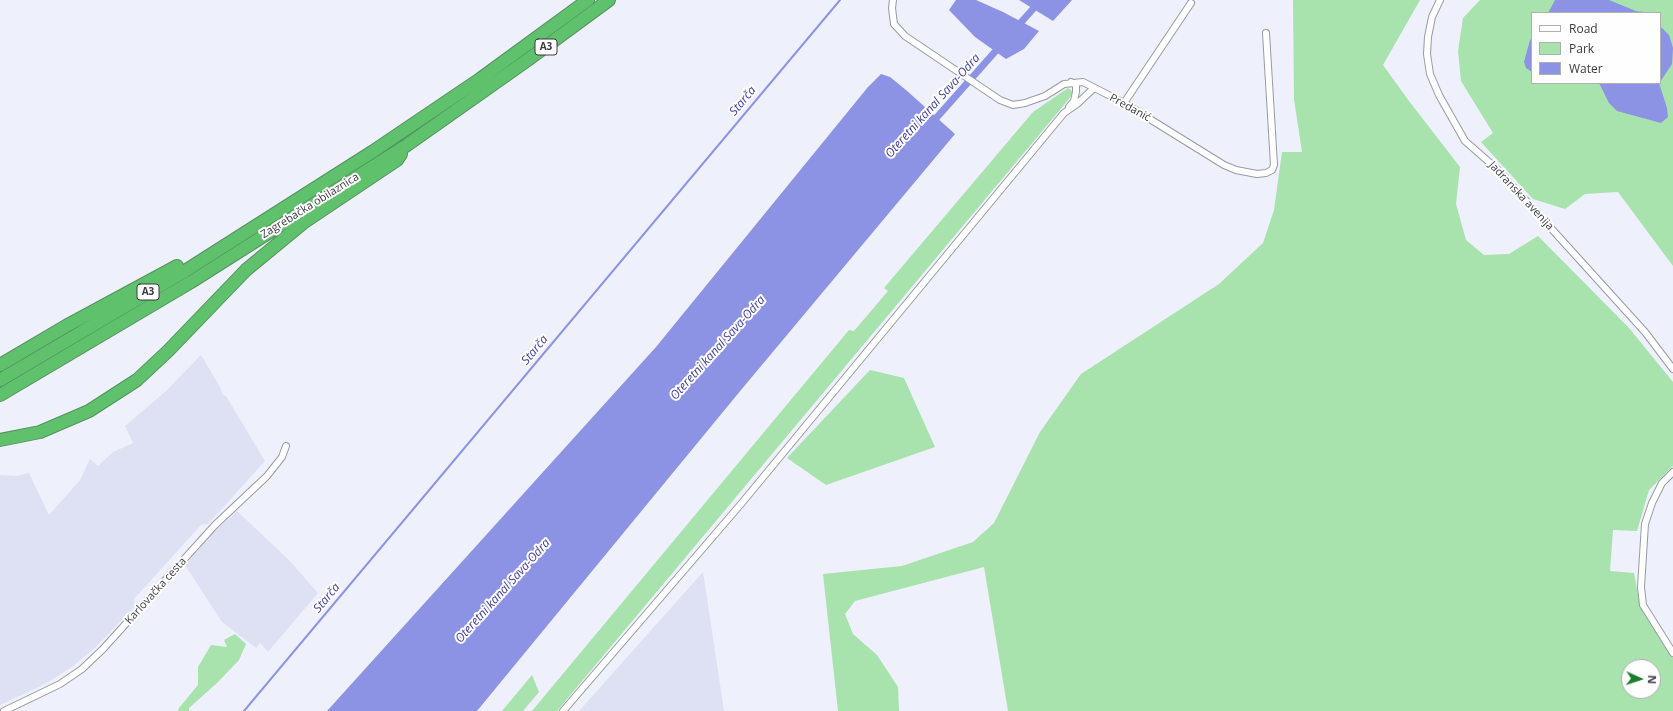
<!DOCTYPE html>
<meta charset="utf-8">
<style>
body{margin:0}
#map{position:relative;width:1673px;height:711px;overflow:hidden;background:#eef0fb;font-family:"Open Sans",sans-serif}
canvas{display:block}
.legend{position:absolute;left:1531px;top:12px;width:130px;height:72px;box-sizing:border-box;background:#fefefe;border:1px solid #b0b0b2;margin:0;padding:5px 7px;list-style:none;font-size:12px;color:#3b3b40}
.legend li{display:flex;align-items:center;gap:8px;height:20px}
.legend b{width:20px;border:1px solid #b0b0b2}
.north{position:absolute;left:1621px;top:659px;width:40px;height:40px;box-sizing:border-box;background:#fefefe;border:1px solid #b0b0b2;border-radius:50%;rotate:93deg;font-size:11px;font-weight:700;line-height:16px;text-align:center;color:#3b3b40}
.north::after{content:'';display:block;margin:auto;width:14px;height:18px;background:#1a7e31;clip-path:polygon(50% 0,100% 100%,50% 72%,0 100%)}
</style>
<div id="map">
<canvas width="1673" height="711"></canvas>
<ul class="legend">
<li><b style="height:5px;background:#fff"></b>Road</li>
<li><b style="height:11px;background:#a8e2ac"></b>Park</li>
<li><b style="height:11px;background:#8c93e4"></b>Water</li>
</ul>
<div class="north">N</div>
</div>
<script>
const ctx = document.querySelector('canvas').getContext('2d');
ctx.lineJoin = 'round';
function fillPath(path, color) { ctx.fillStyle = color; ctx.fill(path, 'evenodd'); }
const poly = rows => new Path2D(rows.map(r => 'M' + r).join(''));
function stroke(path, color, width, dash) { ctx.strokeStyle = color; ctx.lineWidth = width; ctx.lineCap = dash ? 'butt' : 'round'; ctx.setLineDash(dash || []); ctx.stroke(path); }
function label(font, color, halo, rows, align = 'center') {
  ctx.font = font + ' "Open Sans",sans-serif'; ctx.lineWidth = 4; ctx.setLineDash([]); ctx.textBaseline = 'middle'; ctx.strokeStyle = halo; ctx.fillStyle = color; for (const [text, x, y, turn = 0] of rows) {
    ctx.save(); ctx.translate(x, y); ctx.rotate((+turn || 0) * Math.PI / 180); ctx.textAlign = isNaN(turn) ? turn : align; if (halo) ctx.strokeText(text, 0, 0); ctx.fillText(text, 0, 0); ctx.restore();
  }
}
fillPath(poly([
 [201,355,220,387,223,395,226,396,265,461,208,524,201,525,134,599,135,606,95,648,72,667,45,684,0,705,0,475,17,476,29,473,49,515,80,480,90,459,98,466,113,452,133,443,125,426,166,391],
 [237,511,289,560,318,593,268,652,260,643,256,648,222,622,185,565,214,532],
 [703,572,724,711,579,711]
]), '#dee1f3');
fillPath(poly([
 [1293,0,1420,0,1383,65,1409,101,1460,167,1456,204,1466,240,1484,255,1509,254,1538,236,1629,328,1673,382,1673,466,1649,490,1637,531,1613,530,1610,571,1634,573,1640,606,1673,658,1673,711,1008,711,984,567,855,601,845,614,853,634,877,655,898,687,899,711,838,711,823,574,902,566,973,542,994,523,1040,432,1081,374,1219,284,1263,243,1274,210,1282,152,1302,152,1294,99],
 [1629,667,1653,667,1653,691,1629,691],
 [1480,0,1673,0,1673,266,1618,192,1585,194,1565,209,1533,199,1481,142,1493,133,1461,81,1458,51,1463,18],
 [1532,13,1660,13,1660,83,1532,83],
 [1068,88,1073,92,1069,99,557,711,532,711,849,330,854,331,888,291,884,288,1033,112],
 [870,370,904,378,935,447,826,485,787,458],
 [235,634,246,644,239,660,217,683,189,708,189,711,178,711,179,708,198,685,198,667,211,645,227,647,224,640],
 [532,675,539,692,523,711,502,711]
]), '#a8e2ac');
fillPath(poly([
 [956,0,976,0,1003,12,1039,31,1024,49,1006,59,975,37,949,10],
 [1019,0,1072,0,1053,21],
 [1555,0,1609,0,1636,11,1651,13,1548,13],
 [1660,26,1669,35,1673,48,1672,64,1660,82],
 [1532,38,1532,72,1526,68,1524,62,1530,40],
 [881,74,890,77,906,90,955,134,741,390,477,711,327,711,656,347,868,87],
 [1599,83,1659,83,1667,108,1668,117,1661,123,1617,111,1609,103]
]), '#8c93e4');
stroke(poly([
 [244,711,840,0]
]), '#8c93e4', 2);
stroke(poly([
 [1016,28,1041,0],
 [931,124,1001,45]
]), '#8c93e4', 7);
const street = poly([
 [893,0,892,8,894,24,905,36,1000,100,1013,105,1025,103,1045,96,1064,84,1083,82,1124,103,1224,165,1236,170,1257,174,1266,173,1272,170,1274,165,1266,33],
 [1440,0,1432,17,1428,37,1427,54,1430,74,1439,95,1465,141,1497,169,1530,205,1645,332,1673,369],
 [1124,103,1191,3],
 [1069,107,1074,101,1076,92,1076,85,1071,82],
 [1673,472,1662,483,1652,503,1645,524,1641,587,1643,605,1673,653],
 [4,711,60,684,82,669,103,649,215,525,267,476,282,457,286,446],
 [563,711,741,504,1064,113,1077,104,1094,88]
]);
const highway = poly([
 [0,365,66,326,177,266],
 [0,380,185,271,372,152,480,79,588,0],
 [0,395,191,282,407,145,529,59,609,0],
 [0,440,40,432,89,411,137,380,168,351,246,270,303,223,397,160,401,154]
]);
stroke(street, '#989aa4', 8);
stroke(highway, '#53925d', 14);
stroke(street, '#fff', 6);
stroke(highway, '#60c16d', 12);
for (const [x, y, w] of [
 [546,47,22],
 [148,292,22]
]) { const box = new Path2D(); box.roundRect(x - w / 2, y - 8, w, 16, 3); ctx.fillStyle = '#fefefe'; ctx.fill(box); stroke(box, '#3b3b40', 1); }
label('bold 10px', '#3b3b40', null, [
 ["A3",546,47],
 ["A3",148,292]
]);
label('11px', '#3b3b40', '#fefefe', [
 ["Predanić",1130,108,29],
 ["Jadranska avenija",1521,196,47],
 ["Zagrebačka obilaznica",310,206,-32],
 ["Karlovačka cesta",156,591,-48]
]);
label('italic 12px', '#3f3d9b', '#fefefe', [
 ["Starča",743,101,-50],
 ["Oteretni kanal Sava-Odra",933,106,-48],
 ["Oteretni kanal Sava-Odra",718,348,-48],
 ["Starča",535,350,-50],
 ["Oteretni kanal Sava-Odra",503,591,-48],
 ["Starča",327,598,-50]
]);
</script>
